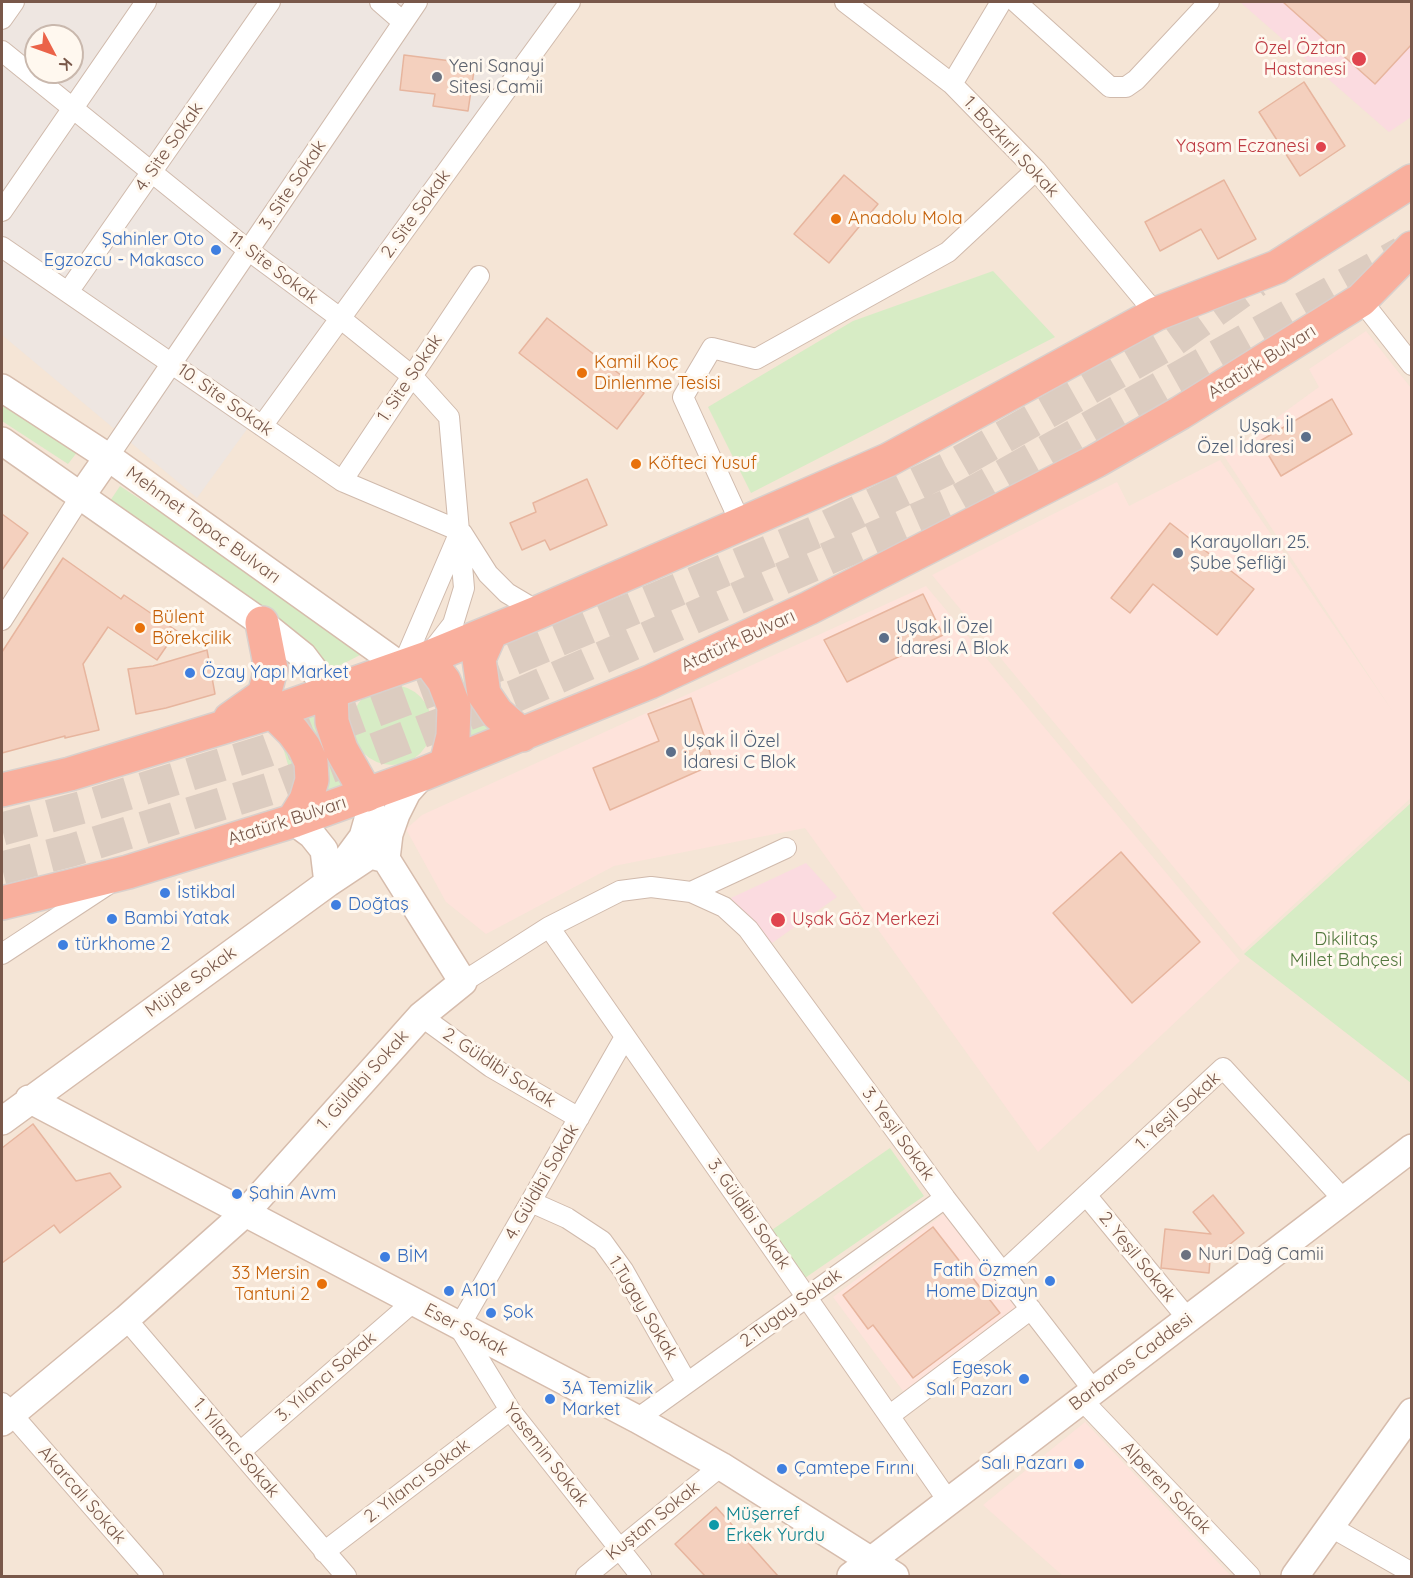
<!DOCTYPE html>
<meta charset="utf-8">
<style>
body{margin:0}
#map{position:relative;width:1413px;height:1578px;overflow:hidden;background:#fdf3e8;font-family:Quicksand,sans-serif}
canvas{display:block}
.frame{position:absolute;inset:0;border:3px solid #79584a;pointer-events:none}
.north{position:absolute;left:24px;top:24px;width:60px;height:60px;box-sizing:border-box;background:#fff8ef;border:2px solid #c9b8ad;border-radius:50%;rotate:131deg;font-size:16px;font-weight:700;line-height:24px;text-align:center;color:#79584a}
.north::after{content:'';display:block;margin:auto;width:21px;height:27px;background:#eb6349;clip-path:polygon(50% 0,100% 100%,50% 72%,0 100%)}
</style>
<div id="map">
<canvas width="1413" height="1578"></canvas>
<div class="frame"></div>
<div class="north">K</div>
</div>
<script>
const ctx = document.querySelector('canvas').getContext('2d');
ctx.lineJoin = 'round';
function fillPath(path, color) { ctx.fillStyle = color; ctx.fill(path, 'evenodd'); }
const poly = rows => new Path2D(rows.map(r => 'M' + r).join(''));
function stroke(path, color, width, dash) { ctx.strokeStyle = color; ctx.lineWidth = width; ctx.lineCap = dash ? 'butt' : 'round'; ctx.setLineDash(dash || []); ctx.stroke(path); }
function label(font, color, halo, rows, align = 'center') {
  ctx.font = font + ' Quicksand,sans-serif'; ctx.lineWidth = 6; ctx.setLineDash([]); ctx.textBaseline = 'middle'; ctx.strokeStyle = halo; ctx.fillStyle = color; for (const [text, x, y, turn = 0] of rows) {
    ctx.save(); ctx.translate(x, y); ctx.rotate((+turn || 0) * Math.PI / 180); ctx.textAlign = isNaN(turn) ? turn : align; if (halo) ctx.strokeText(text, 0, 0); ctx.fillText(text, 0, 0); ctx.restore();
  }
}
fillPath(poly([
 [2,2,1411,2,1411,1576,2,1576],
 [36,36,72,36,72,72,36,72]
]), '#f5e5d6');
fillPath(poly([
 [1366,331,1411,388,1411,798,1243,951,932,575,1117,482,1129,506,1220,460,1393,712,1224,456,1319,387,1309,369],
 [926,586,1240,961,1038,1152,805,828,614,866,486,934,446,902,406,829,422,815],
 [946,1212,1019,1309,906,1395,833,1297],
 [1085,1422,1231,1576,1063,1576,983,1505]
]), '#fee3db');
fillPath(poly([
 [2,2,581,2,496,86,197,498,2,335],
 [36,36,72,36,72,72,36,72]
]), '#eee6e1');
fillPath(poly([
 [1240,2,1411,2,1411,117,1389,132],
 [806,863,837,897,772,943,731,898]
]), '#fbdbe0');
fillPath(poly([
 [993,271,1055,337,751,493,708,407,853,321],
 [2,402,78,451,68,464,2,421],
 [120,486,273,587,362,654,329,671,319,654,284,622,110,501],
 [469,659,498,727,468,740,462,660],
 '352 725a40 40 0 1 1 80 0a40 40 0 1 1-80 0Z',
 [318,713,325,753,334,774,343,786,313,795,292,719],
 [280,737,296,746,297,796],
 [1411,803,1411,1083,1244,954],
 [890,1148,924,1196,802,1280,769,1232]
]), '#d7ecc5');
const building = poly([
 [1283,2,1412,2,1412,44,1375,84,1283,2],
 [404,55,475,64,468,111,433,106,435,94,400,90,404,55],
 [1304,82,1345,146,1300,176,1259,112,1304,82],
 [844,175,878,204,829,263,794,234,844,175],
 [1224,180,1256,239,1218,259,1201,229,1160,251,1145,222,1224,180],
 [547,318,644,393,617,429,519,353,547,318],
 [1332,399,1352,434,1281,476,1260,441,1332,399],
 [587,479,607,525,550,550,545,540,522,550,510,523,536,512,533,503,587,479],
 [2,514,28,533,2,570,2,514],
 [1170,523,1254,589,1217,635,1153,584,1130,613,1111,598,1170,523],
 [63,558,121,599,124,595,177,631,157,660,108,627,83,664,99,730,65,738,65,736,2,753,2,652,63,558],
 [923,594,943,635,847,682,824,640,923,594],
 [207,650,215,694,166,708,136,714,128,669,153,666,207,650],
 [691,698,714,764,610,810,593,768,659,741,648,714,691,698],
 [1121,852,1200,942,1132,1003,1053,913,1121,852],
 [33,1124,76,1181,110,1173,121,1187,60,1233,54,1225,2,1263,2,1148,33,1124],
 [1213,1195,1244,1233,1210,1260,1209,1273,1161,1268,1165,1229,1211,1234,1193,1212,1213,1195],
 [933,1227,1000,1313,913,1378,873,1325,868,1329,843,1295,933,1227],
 [716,1507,778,1576,705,1576,675,1544,716,1507]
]);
fillPath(building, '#f4d0be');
stroke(building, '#e7b59e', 1.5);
stroke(poly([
 [2,829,87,806,266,751,501,664,818,531,947,469,1171,342,1256,281],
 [2,868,72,850,279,786,515,696,956,502,1402,253]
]), '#dcccc0', 33, [33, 16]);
const street = poly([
 [380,2,403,22],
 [845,2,952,84,1036,170,1156,314],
 [1016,2,1110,87,1126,87,1136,80,1209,2],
 [2,19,14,2],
 [2,51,248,250,340,318,412,376,449,417,464,588,453,624,432,651],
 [952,84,1001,2],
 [2,211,146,2],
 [2,247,342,481,460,531],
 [68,292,270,2],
 [1361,300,1412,365],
 [262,426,570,2],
 [108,457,417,2],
 [342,481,479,276],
 [741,524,683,397,712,348,756,359,948,252,1036,170],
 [462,533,488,574,507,593,539,612],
 [2,620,81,496],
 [402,667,459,534],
 [691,892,724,907,748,929,945,1198,1094,1391],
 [549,927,949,1502],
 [2,954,107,885],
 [463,982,549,927,620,891,651,887,691,892,786,848],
 [421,1016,491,1067,579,1118],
 [625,1037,459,1327,510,1410,641,1576],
 [1086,1195,1188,1319],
 [531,1202,567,1218,602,1241,623,1270,687,1383],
 [1003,1272,1223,1068,1344,1200],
 [126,1319,346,1576],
 [1082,1400,1250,1576],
 [2,1403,153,1576],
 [889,1416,1031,1309],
 [637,1419,945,1198],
 [240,1452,413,1302],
 [1331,1527,1412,1573],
 [324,1552,510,1410],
 [586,1576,721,1466]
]);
const secondary = poly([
 [2,388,108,457,402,667],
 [2,441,262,623,303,656,331,693],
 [81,496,108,457],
 [293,821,312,835,324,850,328,883],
 [340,868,363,837,371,809,367,795],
 [29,1099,637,1419,721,1466,895,1576],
 [2,1121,328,883,370,855,386,859],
 [2,1422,126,1319,244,1214,421,1016,463,982,386,859,389,834,396,814,407,792,423,774],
 [851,1576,1412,1148],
 [1295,1576,1412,1412]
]);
const highway = poly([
 [491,632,479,659,484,694,497,713,522,735],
 [427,658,444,681,454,707,453,736,446,764],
 [331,693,332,722,341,749,367,795],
 [273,712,293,732,304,747,311,762,312,780,306,800,293,821],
 [230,719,264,695,271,669,262,623],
 [2,790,70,774,273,712,427,658,539,612,888,460,1156,314,1277,267,1412,181],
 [2,903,128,872,293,821,423,774,650,682,809,608,1096,461,1180,413,1361,300,1412,248]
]);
stroke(street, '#d0baac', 22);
stroke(secondary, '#d6bcac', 30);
stroke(highway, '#d9d0cc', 36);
stroke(street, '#fff', 20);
stroke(secondary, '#fff', 27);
stroke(highway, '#f9af9d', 33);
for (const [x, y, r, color] of [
 [1359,59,8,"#e0444e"],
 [437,77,6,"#6b7280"],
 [1321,147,6,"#e0444e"],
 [836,219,6,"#e8710a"],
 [216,250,6,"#3f7fe0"],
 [582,373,6,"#e8710a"],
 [1306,437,6,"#5c6f8a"],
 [636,464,6,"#e8710a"],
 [1178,553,6,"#5c6f8a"],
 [140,628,6,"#e8710a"],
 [884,638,6,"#5c6f8a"],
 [190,673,6,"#3f7fe0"],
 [671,752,6,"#5c6f8a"],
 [165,893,6,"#3f7fe0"],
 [336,905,6,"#3f7fe0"],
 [112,919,6,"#3f7fe0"],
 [778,920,8,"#e0444e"],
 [63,945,6,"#3f7fe0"],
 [237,1194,6,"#3f7fe0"],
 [1186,1255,6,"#6b7280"],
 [385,1257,6,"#3f7fe0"],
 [1050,1281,6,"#3f7fe0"],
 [322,1284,6,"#e8710a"],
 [449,1291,6,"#3f7fe0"],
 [491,1313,6,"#3f7fe0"],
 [1024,1379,6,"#3f7fe0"],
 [550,1399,6,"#3f7fe0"],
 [1079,1464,6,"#3f7fe0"],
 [782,1469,6,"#3f7fe0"],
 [714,1525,6,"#0f9aa8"]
]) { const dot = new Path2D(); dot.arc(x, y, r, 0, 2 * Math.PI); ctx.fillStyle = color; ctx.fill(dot); stroke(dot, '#fff8ef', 2); }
label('18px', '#be3a42', '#fff8ef', [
 ["Özel Öztan",1346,49],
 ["Hastanesi",1346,70],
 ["Yaşam Eczanesi",1309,147],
 ["Uşak Göz Merkezi",792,920,"left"]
], 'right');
label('18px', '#5b616d', '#fff8ef', [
 ["Yeni Sanayi",449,67],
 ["Sitesi Camii",449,88],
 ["Nuri Dağ Camii",1198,1255]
], 'left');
label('18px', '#79584a', '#fff8ef', [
 ["4. Site Sokak",169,147,-55],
 ["1. Bozkırlı Sokak",1011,147,47],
 ["3. Site Sokak",293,185,-56],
 ["2. Site Sokak",416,214,-54],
 ["11. Site Sokak",273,268,37],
 ["Atatürk Bulvarı",1262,362,-32],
 ["1. Site Sokak",410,378,-56],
 ["10. Site Sokak",225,400,35],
 ["Mehmet Topaç Bulvarı",203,525,36],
 ["Atatürk Bulvarı",738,641,-25],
 ["Atatürk Bulvarı",287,821,-18],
 ["Müjde Sokak",191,982,-36],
 ["2. Güldibi Sokak",499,1068,33],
 ["1. Güldibi Sokak",363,1080,-48],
 ["1. Yeşil Sokak",1178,1111,-42],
 ["3. Yeşil Sokak",898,1134,54],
 ["4. Güldibi Sokak",542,1182,-60],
 ["3. Güldibi Sokak",749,1214,55],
 ["2. Yeşil Sokak",1137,1257,51],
 ["1.Tugay Sokak",643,1308,59],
 ["2.Tugay Sokak",791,1308,-36],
 ["Eser Sokak",466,1330,28],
 ["Barbaros Caddesi",1131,1362,-37],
 ["3. Yılancı Sokak",326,1377,-41],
 ["1. Yılancı Sokak",236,1448,50],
 ["Yasemin Sokak",546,1455,52],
 ["2. Yılancı Sokak",417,1481,-37],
 ["Alperen Sokak",1166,1488,46],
 ["Akarcalı Sokak",82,1495,49],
 ["Kuştan Sokak",653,1521,-39]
]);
label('18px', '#c56008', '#fff8ef', [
 ["Anadolu Mola",848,219],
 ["Kamil Koç",594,363],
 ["Dinlenme Tesisi",594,384],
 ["Köfteci Yusuf",648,464],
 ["Bülent",152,618],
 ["Börekçilik",152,639],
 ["33 Mersin",310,1274,"right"],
 ["Tantuni 2",310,1295,"right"]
], 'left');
label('18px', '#366cbe', '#fff8ef', [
 ["Şahinler Oto",204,240,"right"],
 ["Egzozcu - Makasco",204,261,"right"],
 ["Özay Yapı Market",202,673],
 ["İstikbal",177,893],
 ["Doğtaş",348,905],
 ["Bambi Yatak",124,919],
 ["türkhome 2",75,945],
 ["Şahin Avm",249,1194],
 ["BİM",397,1257],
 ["Fatih Özmen",1038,1271,"right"],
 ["Home Dizayn",1038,1292,"right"],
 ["A101",461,1291],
 ["Şok",503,1313],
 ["Egeşok",1012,1369,"right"],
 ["Salı Pazarı",1012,1390,"right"],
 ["3A Temizlik",562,1389],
 ["Market",562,1410],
 ["Salı Pazarı",1067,1464,"right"],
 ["Çamtepe Fırını",794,1469]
], 'left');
label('18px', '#4e5e75', '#fff8ef', [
 ["Uşak İl",1294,427,"right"],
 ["Özel İdaresi",1294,448,"right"],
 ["Karayolları 25.",1190,543],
 ["Şube Şefliği",1190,564],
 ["Uşak İl Özel",896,628],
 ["İdaresi A Blok",896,649],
 ["Uşak İl Özel",683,742],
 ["İdaresi C Blok",683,763]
], 'left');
label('18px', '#53793f', '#fff8ef', [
 ["Dikilitaş",1346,940],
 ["Millet Bahçesi",1346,961]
]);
label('18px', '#0d838f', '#fff8ef', [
 ["Müşerref",726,1515],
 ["Erkek Yurdu",726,1536]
], 'left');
</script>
